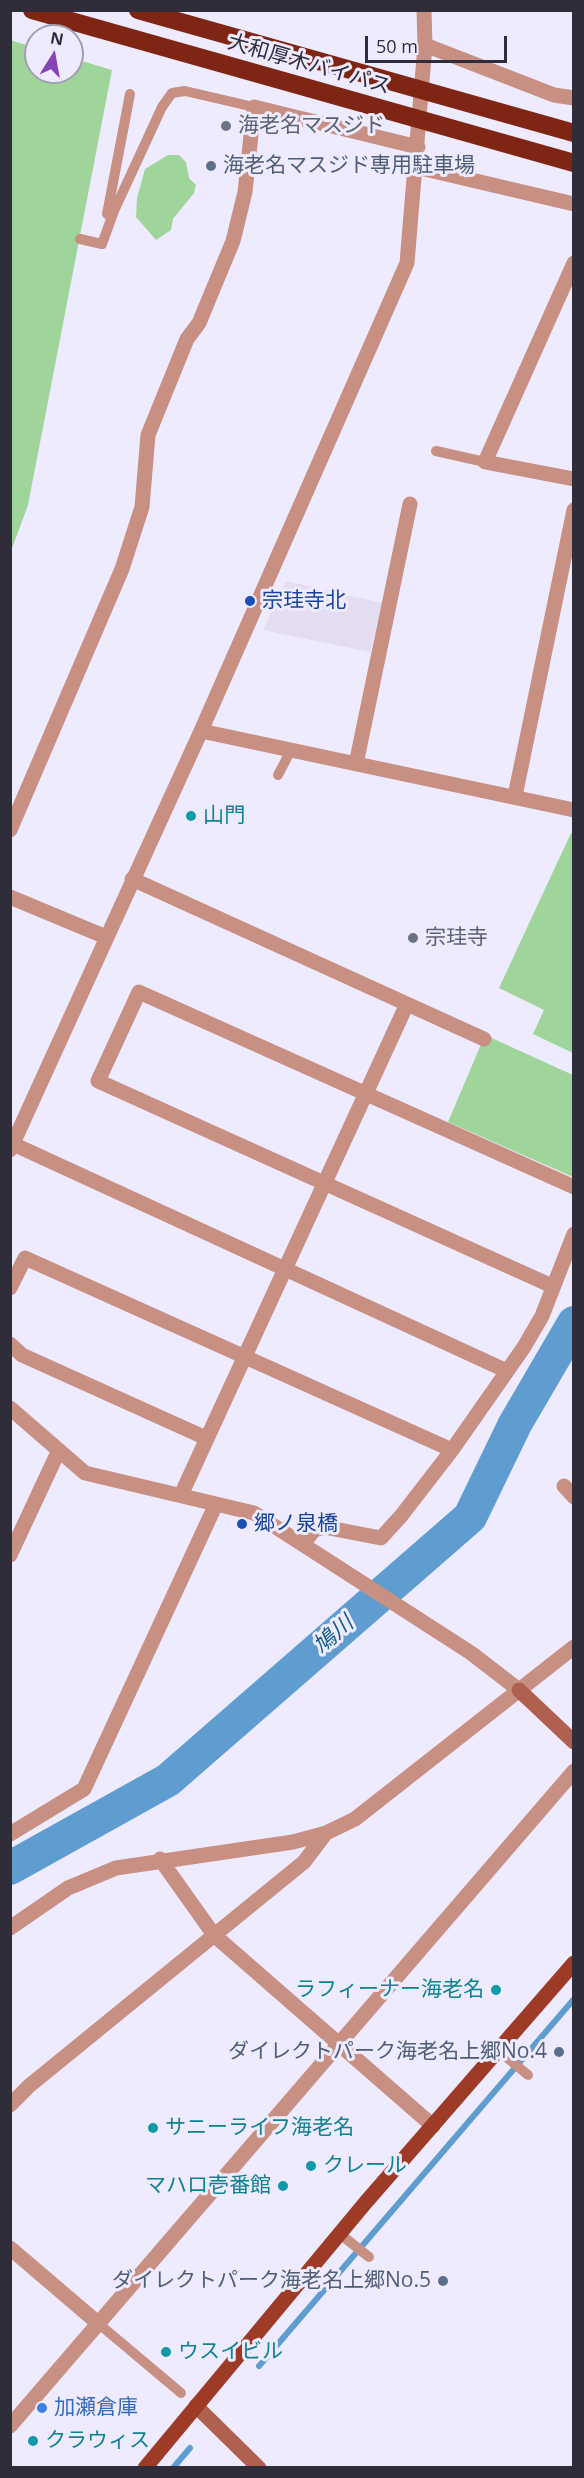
<!DOCTYPE html>
<meta charset="utf-8">
<style>
body{margin:0}
#map{position:relative;width:584px;height:2478px;overflow:hidden;background:#efebff;font-family:"Open Sans",sans-serif}
canvas{display:block}
.frame{position:absolute;inset:0;border:12px solid #302d3a;pointer-events:none}
.north{position:absolute;left:24px;top:24px;width:60px;height:60px;box-sizing:border-box;background:#efebff;border:2px solid #a39fb0;border-radius:50%;rotate:11deg;font-size:16px;font-weight:700;line-height:24px;text-align:center;color:#302d3a}
.north::after{content:'';display:block;margin:auto;width:21px;height:27px;background:#8643b8;clip-path:polygon(50% 0,100% 100%,50% 72%,0 100%)}
.scale{position:absolute;left:365px;top:36px;width:142px;height:27px;box-sizing:border-box;border:3px solid #302d3a;border-top:0;padding-left:8px;font-size:18px;line-height:21px;white-space:nowrap;color:#302d3a;-webkit-text-stroke:4px #efebff;paint-order:stroke}
</style>
<div id="map">
<canvas width="584" height="2478"></canvas>
<div class="frame"></div>
<div class="north">N</div>
<div class="scale">50 m</div>
</div>
<script>
const ctx = document.querySelector('canvas').getContext('2d');
ctx.lineJoin = 'round';
function fillPath(path, color) { ctx.fillStyle = color; ctx.fill(path, 'evenodd'); }
const poly = rows => new Path2D(rows.map(r => 'M' + r).join(''));
function stroke(path, color, width, dash) { ctx.strokeStyle = color; ctx.lineWidth = width; ctx.lineCap = dash ? 'butt' : 'round'; ctx.setLineDash(dash || []); ctx.stroke(path); }
function label(font, color, halo, rows, align = 'center') {
  ctx.font = font + ' "Open Sans","Noto Sans JP",sans-serif'; ctx.lineWidth = 6; ctx.setLineDash([]); ctx.textBaseline = 'middle'; ctx.strokeStyle = halo; ctx.fillStyle = color; for (const [text, x, y, turn = 0] of rows) {
    ctx.save(); ctx.translate(x, y); ctx.rotate((+turn || 0) * Math.PI / 180); ctx.textAlign = isNaN(turn) ? turn : align; if (halo) ctx.strokeText(text, 0, 0); ctx.fillText(text, 0, 0); ctx.restore();
  }
}
fillPath(poly([
 [286,581,382,603,370,652,263,630]
]), '#e4dcf1');
fillPath(poly([
 [10,40,36,48,36,72,72,72,72,58,112,70,28,505,11,551],
 [168,155,179,155,186,162,189,178,196,185,194,193,173,219,171,230,156,240,136,217,137,198,145,169],
 [571,833,574,834,573,1053,533,1034,544,1010,499,988],
 [485,1035,573,1075,573,1177,448,1122]
]), '#9fd59b');
stroke(poly([
 [259,2366,574,1999],
 [173,2468,190,2448]
]), '#5f9dd0', 6);
stroke(poly([
 [10,1868,168,1780,470,1517,515,1424,574,1323]
]), '#5f9dd0', 34);
stroke(poly([
 [107,214,130,94],
 [80,239,102,244,114,211,162,107,172,93,185,91,254,107],
 [436,451,485,462],
 [278,775,291,750],
 [499,2051,528,2075],
 [340,2234,369,2257],
 [99,2324,181,2393]
]), '#c89083', 10);
stroke(poly([
 [425,45,554,95,574,98],
 [416,167,574,204],
 [574,263,485,462,574,479],
 [201,731,574,810],
 [356,764,410,504],
 [515,796,574,510],
 [10,830,122,569,142,507,148,435,187,339,199,323,233,241,245,192,254,107,418,147],
 [132,879,484,1039],
 [10,897,106,937],
 [13,1144,507,1371],
 [10,1150,201,731,407,263,425,45,424,10],
 [552,1286,98,1081,139,992,574,1187],
 [10,1288,25,1258,452,1450],
 [10,1344,22,1355,206,1438],
 [10,1408,85,1473,254,1513,471,1653,519,1690],
 [564,1486,574,1497],
 [181,1495,407,1004],
 [303,1544,314,1530,324,1527,381,1538,401,1516,452,1450,524,1347,542,1316,574,1234],
 [10,1555,59,1450],
 [10,1834,84,1789,216,1504],
 [160,1859,214,1935,433,2126],
 [10,1928,68,1888,116,1868,293,1842,326,1833,355,1819,574,1647],
 [10,2105,29,2086,304,1862,326,1833],
 [10,2248,99,2324],
 [10,2426,574,1771]
]), '#c89083', 15);
stroke(poly([
 [519,1690,574,1742],
 [196,2406,259,2468]
]), '#b0604e', 15);
stroke(poly([
 [145,2468,366,2202,574,1963]
]), '#9d3b27', 15);
stroke(poly([
 [32,10,574,163],
 [138,10,574,133]
]), '#7f2513', 18);
for (const [x, y, r, color] of [
 [226,126,6,"#6b7280"],
 [211,166,6,"#5c6f8a"],
 [250,601,6,"#1a4fb4"],
 [191,816,6,"#0f9aa8"],
 [413,938,6,"#6b7280"],
 [242,1524,6,"#1a4fb4"],
 [496,1990,6,"#0f9aa8"],
 [559,2052,6,"#5c6f8a"],
 [153,2128,6,"#0f9aa8"],
 [311,2166,6,"#0f9aa8"],
 [283,2186,6,"#0f9aa8"],
 [443,2281,6,"#5c6f8a"],
 [166,2352,6,"#0f9aa8"],
 [42,2408,6,"#3f7fe0"],
 [33,2441,6,"#0f9aa8"]
]) { const dot = new Path2D(); dot.arc(x, y, r, 0, 2 * Math.PI); ctx.fillStyle = color; ctx.fill(dot); stroke(dot, '#efebff', 2); }
label('21px', '#302d3a', '#efebff', [
 ["大和厚木バイパス",309,65,16]
]);
label('21px', '#5b616d', '#efebff', [
 ["海老名マスジド",238,126],
 ["宗珪寺",425,938]
], 'left');
label('21px', '#4e5e75', '#efebff', [
 ["海老名マスジド専用駐車場",223,166,"left"],
 ["ダイレクトパーク海老名上郷No.4",547,2052],
 ["ダイレクトパーク海老名上郷No.5",431,2281]
], 'right');
label('21px', '#164399', '#efebff', [
 ["宗珪寺北",262,601],
 ["郷ノ泉橋",254,1524]
], 'left');
label('21px', '#0d838f', '#efebff', [
 ["山門",203,816],
 ["ラフィーナー海老名",484,1990,"right"],
 ["サニーライフ海老名",165,2128],
 ["クレール",323,2166],
 ["マハロ壱番館",271,2186,"right"],
 ["ウスイビル",178,2352],
 ["クラウィス",45,2441]
], 'left');
label('21px', '#366cbe', '#efebff', [
 ["加瀬倉庫",54,2408]
], 'left');
label('italic 22px', '#135b8b', '#efebff', [
 ["鳩川",334,1635,-41]
]);
</script>
